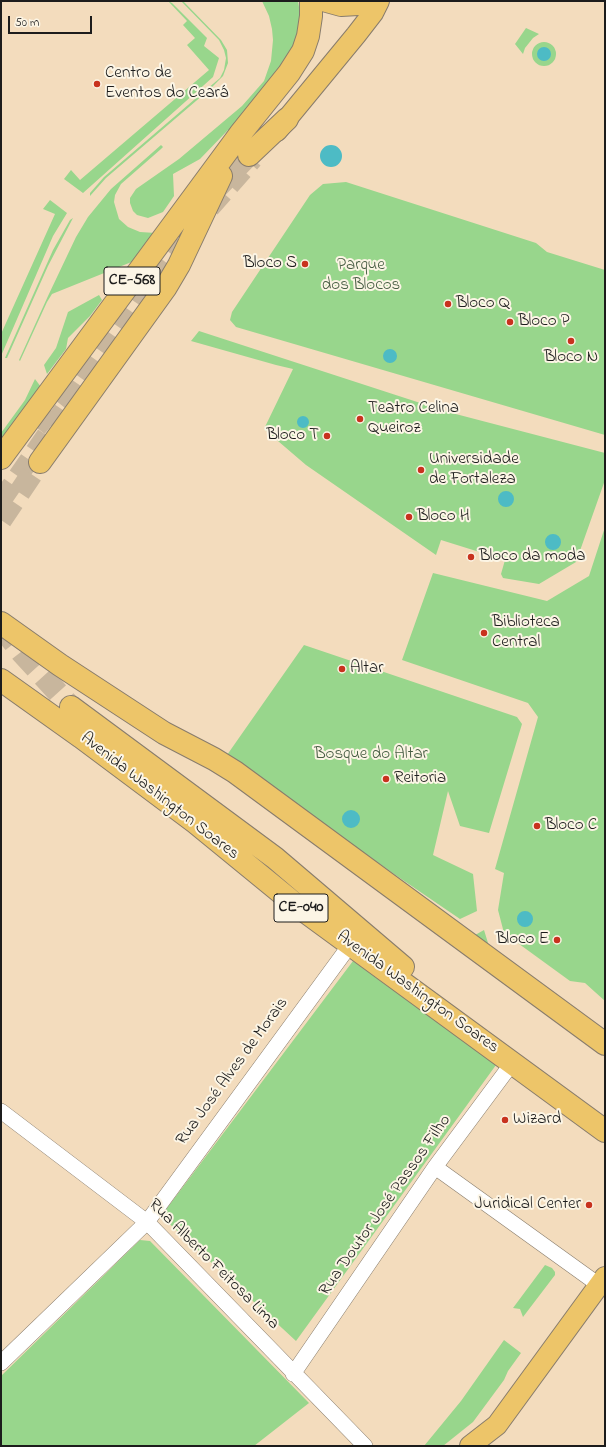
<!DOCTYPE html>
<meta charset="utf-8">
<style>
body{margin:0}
#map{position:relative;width:606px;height:1447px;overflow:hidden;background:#f3dcbd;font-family:"Indie Flower",sans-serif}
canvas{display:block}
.frame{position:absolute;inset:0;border:2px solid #1c1c1c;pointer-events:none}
.scale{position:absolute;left:8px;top:16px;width:84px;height:18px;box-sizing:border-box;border:2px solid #1c1c1c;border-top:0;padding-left:5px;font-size:12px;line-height:14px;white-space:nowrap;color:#1c1c1c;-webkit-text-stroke:3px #fcf5e5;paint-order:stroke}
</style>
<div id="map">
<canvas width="606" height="1447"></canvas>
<div class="frame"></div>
<div class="scale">50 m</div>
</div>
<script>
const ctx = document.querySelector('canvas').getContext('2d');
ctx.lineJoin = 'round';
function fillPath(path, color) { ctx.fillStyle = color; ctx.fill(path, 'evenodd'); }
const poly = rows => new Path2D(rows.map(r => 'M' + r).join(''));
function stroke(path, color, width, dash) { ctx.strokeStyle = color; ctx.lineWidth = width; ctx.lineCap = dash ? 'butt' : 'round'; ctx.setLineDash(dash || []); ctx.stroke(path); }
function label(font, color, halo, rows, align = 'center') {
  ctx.font = font + ' "Indie Flower",sans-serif'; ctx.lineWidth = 4; ctx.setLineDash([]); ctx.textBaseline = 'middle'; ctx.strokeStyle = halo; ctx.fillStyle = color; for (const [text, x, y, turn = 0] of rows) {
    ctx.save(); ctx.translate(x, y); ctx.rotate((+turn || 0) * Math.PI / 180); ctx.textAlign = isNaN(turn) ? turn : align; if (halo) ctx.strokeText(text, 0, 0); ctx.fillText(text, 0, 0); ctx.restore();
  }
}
fillPath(poly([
 [168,1,172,3,207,38,204,46,219,58,213,77,83,193,64,179,71,170,80,180,209,70,187,45,195,38,183,25,187,21],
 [181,1,183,1,221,40,227,50,228,63,223,76,208,91,207,89,220,78,224,70,226,58,224,50,219,40],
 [262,1,298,1,300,13,300,25,298,39,288,57,230,130,228,130,200,159,173,174,174,196,163,212,148,218,137,215,133,211,130,203,130,198,136,189,179,159,242,106,264,81,271,61,273,40,272,29,269,16],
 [526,28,539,34,533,38,525,48,523,54,515,44],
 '532 54a12 12 0 1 1 24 0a12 12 0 1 1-24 0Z',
 [202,93,203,95,106,178,90,196,90,193,104,177],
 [161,145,163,147,161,149,121,184,115,195,114,202,119,219,128,227,140,232,156,233,134,261,52,294,47,302,20,361,19,360,48,296,76,237,88,217,111,189],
 [346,182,536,243,547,252,605,270,605,435,236,327,230,320,232,312,310,195,323,184],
 [50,200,67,213,53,236,1,356,1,334,55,214,43,209],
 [73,218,48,266,7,358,5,358,53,250,70,220],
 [99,295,102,300,90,316,68,338,66,349,47,374,44,365,56,348,68,312],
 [199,331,448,412,605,453,605,480,576,562,539,584,503,578,501,574,505,560,441,540,436,555,306,465,264,429,293,369,276,365,191,341],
 [35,379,41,387,1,441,1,433,25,400],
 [605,527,605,1001,585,983,570,981,504,933,498,910,504,873,495,869,538,717,528,703,402,660,433,573,547,601,589,576],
 [304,645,517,717,522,724,489,833,460,826,448,791,433,855,473,874,477,911,460,919,394,874,227,755],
 [484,930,492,956,468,939],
 [353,961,496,1065,296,1341,161,1216],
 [140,1240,150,1241,309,1403,254,1446,1,1446,1,1376],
 [545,1265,552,1268,555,1272,555,1275,523,1317,520,1309,513,1308],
 [504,1340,521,1353,508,1371,504,1380,473,1422,443,1446,424,1446,461,1401]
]), '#98d68c');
fillPath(poly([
 '537 54a7 7 0 1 1 14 0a7 7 0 1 1-14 0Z',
 '320 156a11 11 0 1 1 22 0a11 11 0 1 1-22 0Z',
 '383 356a7 7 0 1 1 14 0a7 7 0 1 1-14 0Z',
 '297 422a6 6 0 1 1 12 0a6 6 0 1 1-12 0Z',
 '498 499a8 8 0 1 1 16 0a8 8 0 1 1-16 0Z',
 '545 542a8 8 0 1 1 16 0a8 8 0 1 1-16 0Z',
 '342 819a9 9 0 1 1 18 0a9 9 0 1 1-18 0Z',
 '517 919a8 8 0 1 1 16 0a8 8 0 1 1-16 0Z'
]), '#4dbbc5');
stroke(poly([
 [210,208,253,159],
 [1,501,138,302,183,243]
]), '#c8b69d', 20, [20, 10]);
stroke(poly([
 [210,195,249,155],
 [36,427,58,400,83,365],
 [1,520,40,462],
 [2,625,7,634,21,652,71,707]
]), '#c8b69d', 22, [22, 11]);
const minor = poly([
 [1,1111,147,1222,365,1446],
 [435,1167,599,1285],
 [1,1363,147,1222,350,945],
 [293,1374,435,1167,513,1062]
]);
const major = poly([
 [323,1,341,6,358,5,366,1],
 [277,131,356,35,373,13,379,1],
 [470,1446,497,1425,605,1277]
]);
const highway = poly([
 [249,155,287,119],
 [1,458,240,134,289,73,303,51,308,36,311,16,311,1],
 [40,462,166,287,179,265,221,176],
 [1,623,60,665,164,733,214,759,235,772,605,1044],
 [1,680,81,737,196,823,295,904,605,1131],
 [71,707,275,858,403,967]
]);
stroke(minor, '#887c6c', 16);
stroke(major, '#887c6c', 22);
stroke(highway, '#887c6c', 24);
stroke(minor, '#fff', 15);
stroke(major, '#edc569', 20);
stroke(highway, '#edc569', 22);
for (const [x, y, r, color] of [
 [97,84,4,"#c8321e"],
 [305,264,4,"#c8321e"],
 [448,304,4,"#c8321e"],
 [510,322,4,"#c8321e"],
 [571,341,4,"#c8321e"],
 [360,419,4,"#c8321e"],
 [327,436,4,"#c8321e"],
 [421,470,4,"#c8321e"],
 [409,517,4,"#c8321e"],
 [471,557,4,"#c8321e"],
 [484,633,4,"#c8321e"],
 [342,669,4,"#c8321e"],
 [386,779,4,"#c8321e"],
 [537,826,4,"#c8321e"],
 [557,940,4,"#c8321e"],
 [505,1120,4,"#c8321e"],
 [589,1205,4,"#c8321e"]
]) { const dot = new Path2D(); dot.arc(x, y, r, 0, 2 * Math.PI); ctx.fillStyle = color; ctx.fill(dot); stroke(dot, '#fcf5e5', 1.5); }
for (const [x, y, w] of [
 [132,281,56],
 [301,908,54]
]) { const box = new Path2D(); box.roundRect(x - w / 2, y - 14, w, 28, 3); ctx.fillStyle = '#fcf5e5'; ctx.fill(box); stroke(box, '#1c1c1c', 1); }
label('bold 16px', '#1c1c1c', null, [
 ["CE-568",132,281],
 ["CE-040",301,908]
]);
label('17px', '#1c1c1c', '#fcf5e5', [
 ["Centro de",105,74],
 ["Eventos do Ceará",105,94],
 ["Bloco S",297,264,"right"],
 ["Bloco Q",456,304],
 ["Bloco P",518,322],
 ["Bloco N",571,358,"center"],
 ["Teatro Celina",368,409],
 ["Queiroz",368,429],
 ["Bloco T",319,436,"right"],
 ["Universidade",429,460],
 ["de Fortaleza",429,480],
 ["Bloco H",417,517],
 ["Bloco da moda",479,557],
 ["Biblioteca",492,623],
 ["Central",492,643],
 ["Altar",350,669],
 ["Reitoria",394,779],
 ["Bloco C",545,826],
 ["Bloco E",549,940,"right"],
 ["Wizard",513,1120],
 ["Juridical Center",581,1205,"right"]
], 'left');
label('17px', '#475d43', '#fcf5e5', [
 ["Parque",361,266],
 ["dos Blocos",361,286],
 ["Bosque do Altar",371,755]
]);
label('17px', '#1c1c1c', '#fcf5e5', [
 ["Avenida Washington Soares",159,797,38],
 ["Avenida Washington Soares",417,993,36],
 ["Rua José Alves de Morais",233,1072,-54],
 ["Rua Doutor José Passos Filho",386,1206,-55],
 ["Rua Alberto Feitosa Lima",213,1265,45]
]);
</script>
